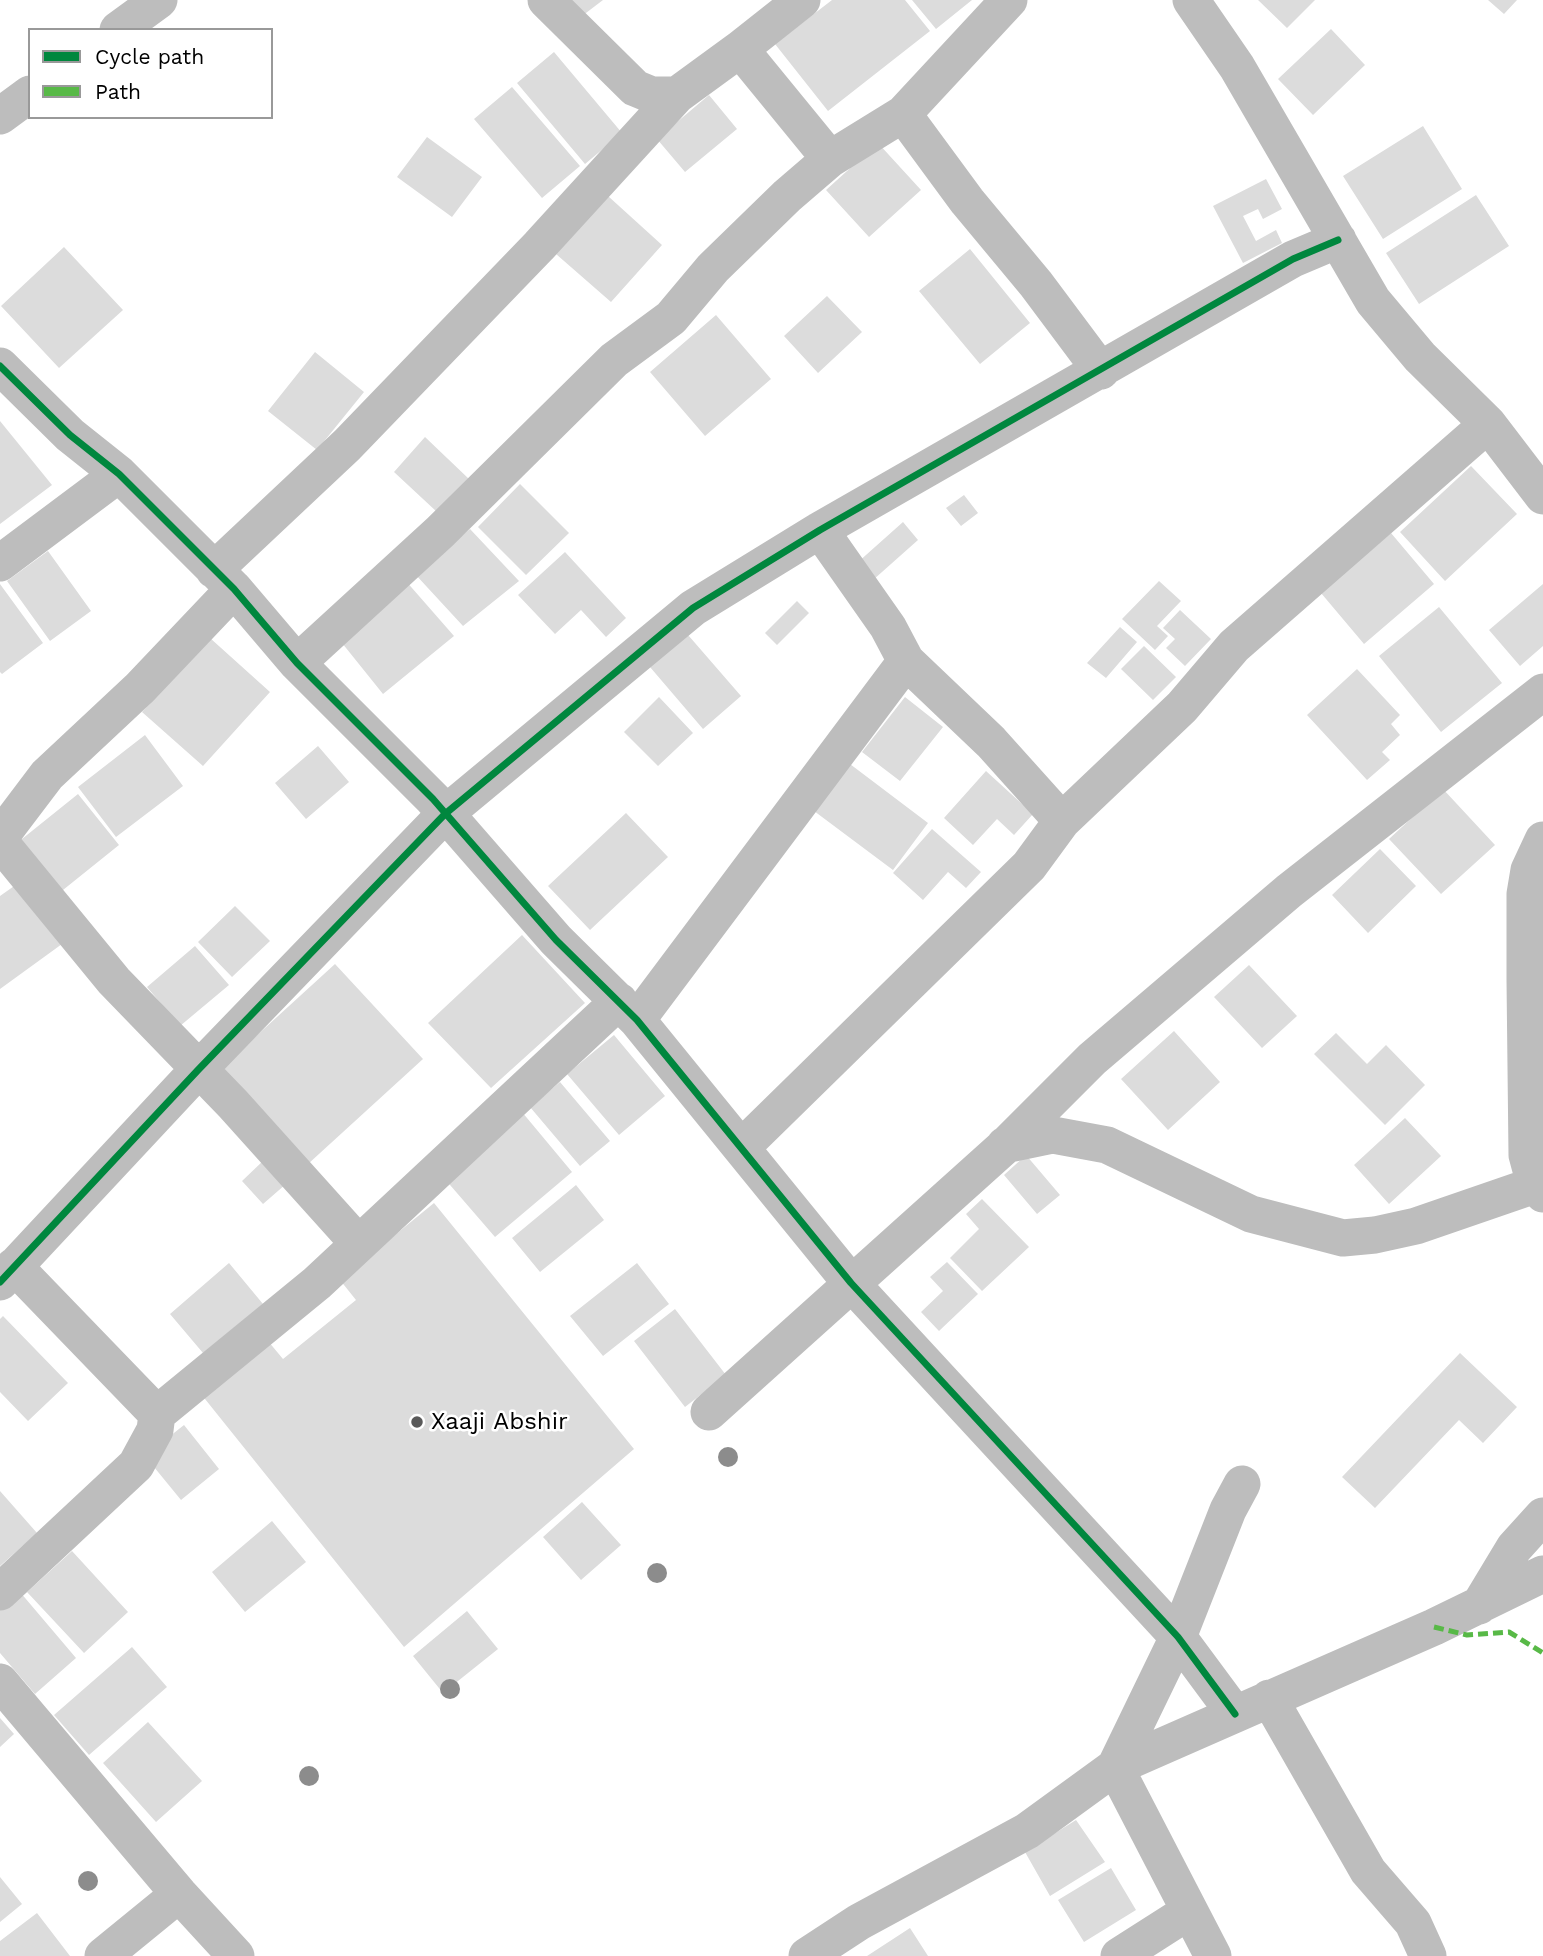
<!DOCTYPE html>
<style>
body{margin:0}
#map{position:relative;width:1543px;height:1956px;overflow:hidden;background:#fff;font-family:"Work Sans",sans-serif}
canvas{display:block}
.legend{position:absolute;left:28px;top:28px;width:245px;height:91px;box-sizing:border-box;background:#fff;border:2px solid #999;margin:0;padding:9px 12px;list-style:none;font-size:21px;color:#000}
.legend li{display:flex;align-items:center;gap:14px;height:35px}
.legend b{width:35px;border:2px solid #999}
</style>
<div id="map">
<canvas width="1543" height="1956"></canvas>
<ul class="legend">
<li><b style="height:9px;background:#00873e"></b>Cycle path</li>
<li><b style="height:9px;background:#58b947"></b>Path</li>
</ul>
</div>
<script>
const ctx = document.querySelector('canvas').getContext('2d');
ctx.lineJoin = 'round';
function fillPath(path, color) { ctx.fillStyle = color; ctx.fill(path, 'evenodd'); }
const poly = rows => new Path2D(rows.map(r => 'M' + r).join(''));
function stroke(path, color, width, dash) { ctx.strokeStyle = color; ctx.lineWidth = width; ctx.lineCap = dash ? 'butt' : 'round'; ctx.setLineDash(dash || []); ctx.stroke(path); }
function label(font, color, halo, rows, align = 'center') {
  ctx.font = font + ' "Work Sans",sans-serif'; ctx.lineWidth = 5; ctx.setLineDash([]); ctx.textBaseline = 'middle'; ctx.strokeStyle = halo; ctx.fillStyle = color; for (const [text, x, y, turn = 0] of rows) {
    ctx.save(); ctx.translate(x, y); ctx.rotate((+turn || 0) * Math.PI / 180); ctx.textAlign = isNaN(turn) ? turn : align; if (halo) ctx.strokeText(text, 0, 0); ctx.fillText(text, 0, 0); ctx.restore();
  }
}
fillPath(poly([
 [570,0,603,0,582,16],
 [832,0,905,0,930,31,828,111,775,44],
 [912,0,972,0,936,29],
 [1258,0,1315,0,1287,28],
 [1488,0,1517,0,1504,14],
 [1331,29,1365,65,1313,115,1278,79],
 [554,52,622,133,585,164,517,83],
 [512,87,580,166,542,198,474,119],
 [709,95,737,129,685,172,657,139],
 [1423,126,1462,189,1383,239,1343,176],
 [427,137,482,177,452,217,397,177],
 [878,143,921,190,869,237,826,190],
 [1266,179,1282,209,1263,219,1258,209,1243,216,1256,241,1276,230,1282,243,1243,263,1213,206],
 [1476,195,1509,246,1419,304,1386,253],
 [608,196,662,245,611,302,556,254],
 [64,247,123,310,59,368,1,306],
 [970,249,1030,323,980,364,919,291],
 [827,296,862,332,818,373,784,336],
 [716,315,771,379,705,436,650,372],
 [315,352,364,392,317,450,268,411],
 [0,421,52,485,0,524],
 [425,437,469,479,437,512,394,472],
 [1471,466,1517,514,1445,581,1400,532],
 [520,484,569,533,526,575,478,527],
 [964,495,978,513,961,526,946,508],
 [903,522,918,540,873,580,857,563],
 [470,529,519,581,463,626,415,574],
 [1391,533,1434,584,1364,644,1321,593],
 [48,551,91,611,50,641,7,581],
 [565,552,626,618,606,637,581,610,555,634,518,595],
 [405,580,454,636,383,694,338,638],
 [1159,581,1181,601,1157,626,1168,636,1155,650,1122,619],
 [0,584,43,643,2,674,0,672],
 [1543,584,1543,646,1520,666,1489,630],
 [797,601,809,613,777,645,765,633],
 [1439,607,1502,683,1441,732,1379,656],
 [1180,610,1211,639,1185,666,1166,648,1175,639,1163,628],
 [1120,627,1137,642,1106,678,1087,663],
 [682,628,741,696,703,729,644,660],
 [210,638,270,692,203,766,142,712],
 [1144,646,1176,677,1153,700,1121,669],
 [1357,669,1400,715,1391,724,1400,735,1382,752,1390,760,1367,780,1307,715],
 [659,697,693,733,658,766,624,732],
 [905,697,943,727,900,781,862,752],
 [145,735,183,786,116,837,78,787],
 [318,746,349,782,306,819,275,783],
 [846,761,928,823,893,870,810,808],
 [986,771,1033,814,1014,835,997,819,973,845,944,818],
 [1443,789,1495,845,1441,894,1389,839],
 [78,794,119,845,58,894,17,843],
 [626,813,668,857,590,930,548,886],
 [932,829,981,872,966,888,948,872,923,900,893,873],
 [1380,849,1416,886,1368,933,1332,895],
 [17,884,62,944,0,989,0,896],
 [235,906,270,941,232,977,198,942],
 [522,935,585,1003,491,1088,428,1023],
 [195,946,229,985,180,1026,147,987],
 [335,964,423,1059,308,1164,220,1069],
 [1249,965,1297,1016,1262,1048,1214,997],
 [1174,1031,1220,1082,1168,1130,1121,1079],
 [1336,1033,1367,1064,1386,1045,1425,1085,1385,1125,1314,1054],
 [614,1035,665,1096,619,1135,567,1074],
 [560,1082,610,1141,580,1166,530,1107],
 [522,1112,572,1172,495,1237,444,1178],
 [1405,1118,1441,1156,1389,1204,1354,1165],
 [1026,1155,1060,1195,1037,1214,1004,1175],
 [264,1160,286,1184,263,1204,242,1181],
 [576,1185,604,1220,540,1272,512,1238],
 [982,1199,1029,1247,982,1291,950,1258,979,1229,966,1214],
 [434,1203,634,1449,404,1647,201,1394,268,1341,283,1359,356,1300,340,1280],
 [947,1262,978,1294,939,1331,921,1312,943,1291,930,1277],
 [229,1263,263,1304,203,1353,170,1314],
 [637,1263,669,1304,603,1356,570,1316],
 [675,1309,726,1375,685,1407,634,1341],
 [3,1316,68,1383,28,1421,0,1392,0,1319],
 [1460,1353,1517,1407,1483,1443,1459,1420,1375,1508,1342,1477],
 [184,1425,219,1469,181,1500,145,1456],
 [0,1491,37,1533,0,1566],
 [582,1502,621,1545,581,1580,543,1537],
 [272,1521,306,1562,245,1612,212,1572],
 [72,1551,128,1612,84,1653,27,1592],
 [20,1592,76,1658,35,1694,0,1653,0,1609],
 [467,1611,498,1649,443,1693,413,1656],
 [132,1647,167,1687,89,1755,54,1715],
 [0,1718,14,1734,0,1747],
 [148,1722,202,1781,156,1822,103,1763],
 [1076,1820,1105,1862,1050,1896,1025,1852],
 [1111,1868,1136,1910,1084,1942,1058,1900],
 [0,1877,22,1904,0,1922],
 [37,1913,70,1956,0,1956,0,1941],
 [910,1928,928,1956,867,1956]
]), '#dcdcdc');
stroke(poly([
 [546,0,635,88,652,95,677,95,740,49],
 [802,0,740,49,830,159],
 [1191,0,1237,67,1373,301,1420,357,1488,424,1543,496],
 [118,30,159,0],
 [903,114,967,201,1036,284,1101,371],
 [0,116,30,94],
 [0,366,70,435,119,474,234,589,297,663,433,799,556,940,637,1020,851,1283,1178,1637,1235,1714],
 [820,530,888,627,906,661,991,742,1062,821],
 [0,563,119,474],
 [214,570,347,445,539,246,677,95],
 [297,663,440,532,614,360,671,318,713,268,787,196,830,159,903,114,1009,0],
 [0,837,47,775,140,688,234,589],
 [1543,840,1529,870,1525,894,1525,980,1527,1155,1535,1185,1543,1194],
 [0,842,114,981,233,1104,358,1243],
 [637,1020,906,661],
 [1005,1145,1053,1135,1107,1145,1251,1214,1343,1238,1375,1235,1416,1226,1535,1185],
 [742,1147,1029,866,1062,821,1182,707,1234,646,1488,424],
 [14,1266,157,1414],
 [0,1282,198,1070,445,814,693,608,820,530,1293,259,1338,240],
 [709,1412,1005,1146,1092,1059,1289,891,1543,692],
 [0,1592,136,1465,155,1430,157,1414,317,1283,619,1001],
 [1479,1606,1514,1548,1543,1516],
 [0,1682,179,1894,236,1956],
 [1269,1698,1368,1871,1413,1923,1428,1956],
 [103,1956,179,1894],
 [807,1956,859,1922,1027,1831,1115,1767,1434,1627,1543,1574],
 [1119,1956,1188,1912],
 [1213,1956,1115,1767,1178,1637,1228,1510,1242,1484]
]), '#bdbdbd', 37);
stroke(poly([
 [1434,1627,1467,1635,1509,1632,1543,1653]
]), '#58b947', 5, [10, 5]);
stroke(poly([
 [0,366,70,435,119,474,234,589,297,663,433,799,556,940,637,1020,851,1283,1178,1637,1235,1714],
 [0,1282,198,1070,445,814,693,608,820,530,1293,259,1338,240]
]), '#00873e', 7);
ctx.fillStyle = '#8c8c8c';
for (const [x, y] of [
 [728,1457],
 [657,1573],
 [450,1689],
 [309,1776],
 [88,1881]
]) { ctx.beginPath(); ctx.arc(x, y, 10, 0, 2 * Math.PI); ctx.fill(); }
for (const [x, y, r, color] of [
 [417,1422,7,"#595959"]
]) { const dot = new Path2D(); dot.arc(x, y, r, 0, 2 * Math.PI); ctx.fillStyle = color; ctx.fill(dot); stroke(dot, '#fff', 2.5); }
label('24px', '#000', '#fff', [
 ["Xaaji Abshir",431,1422]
], 'left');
</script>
